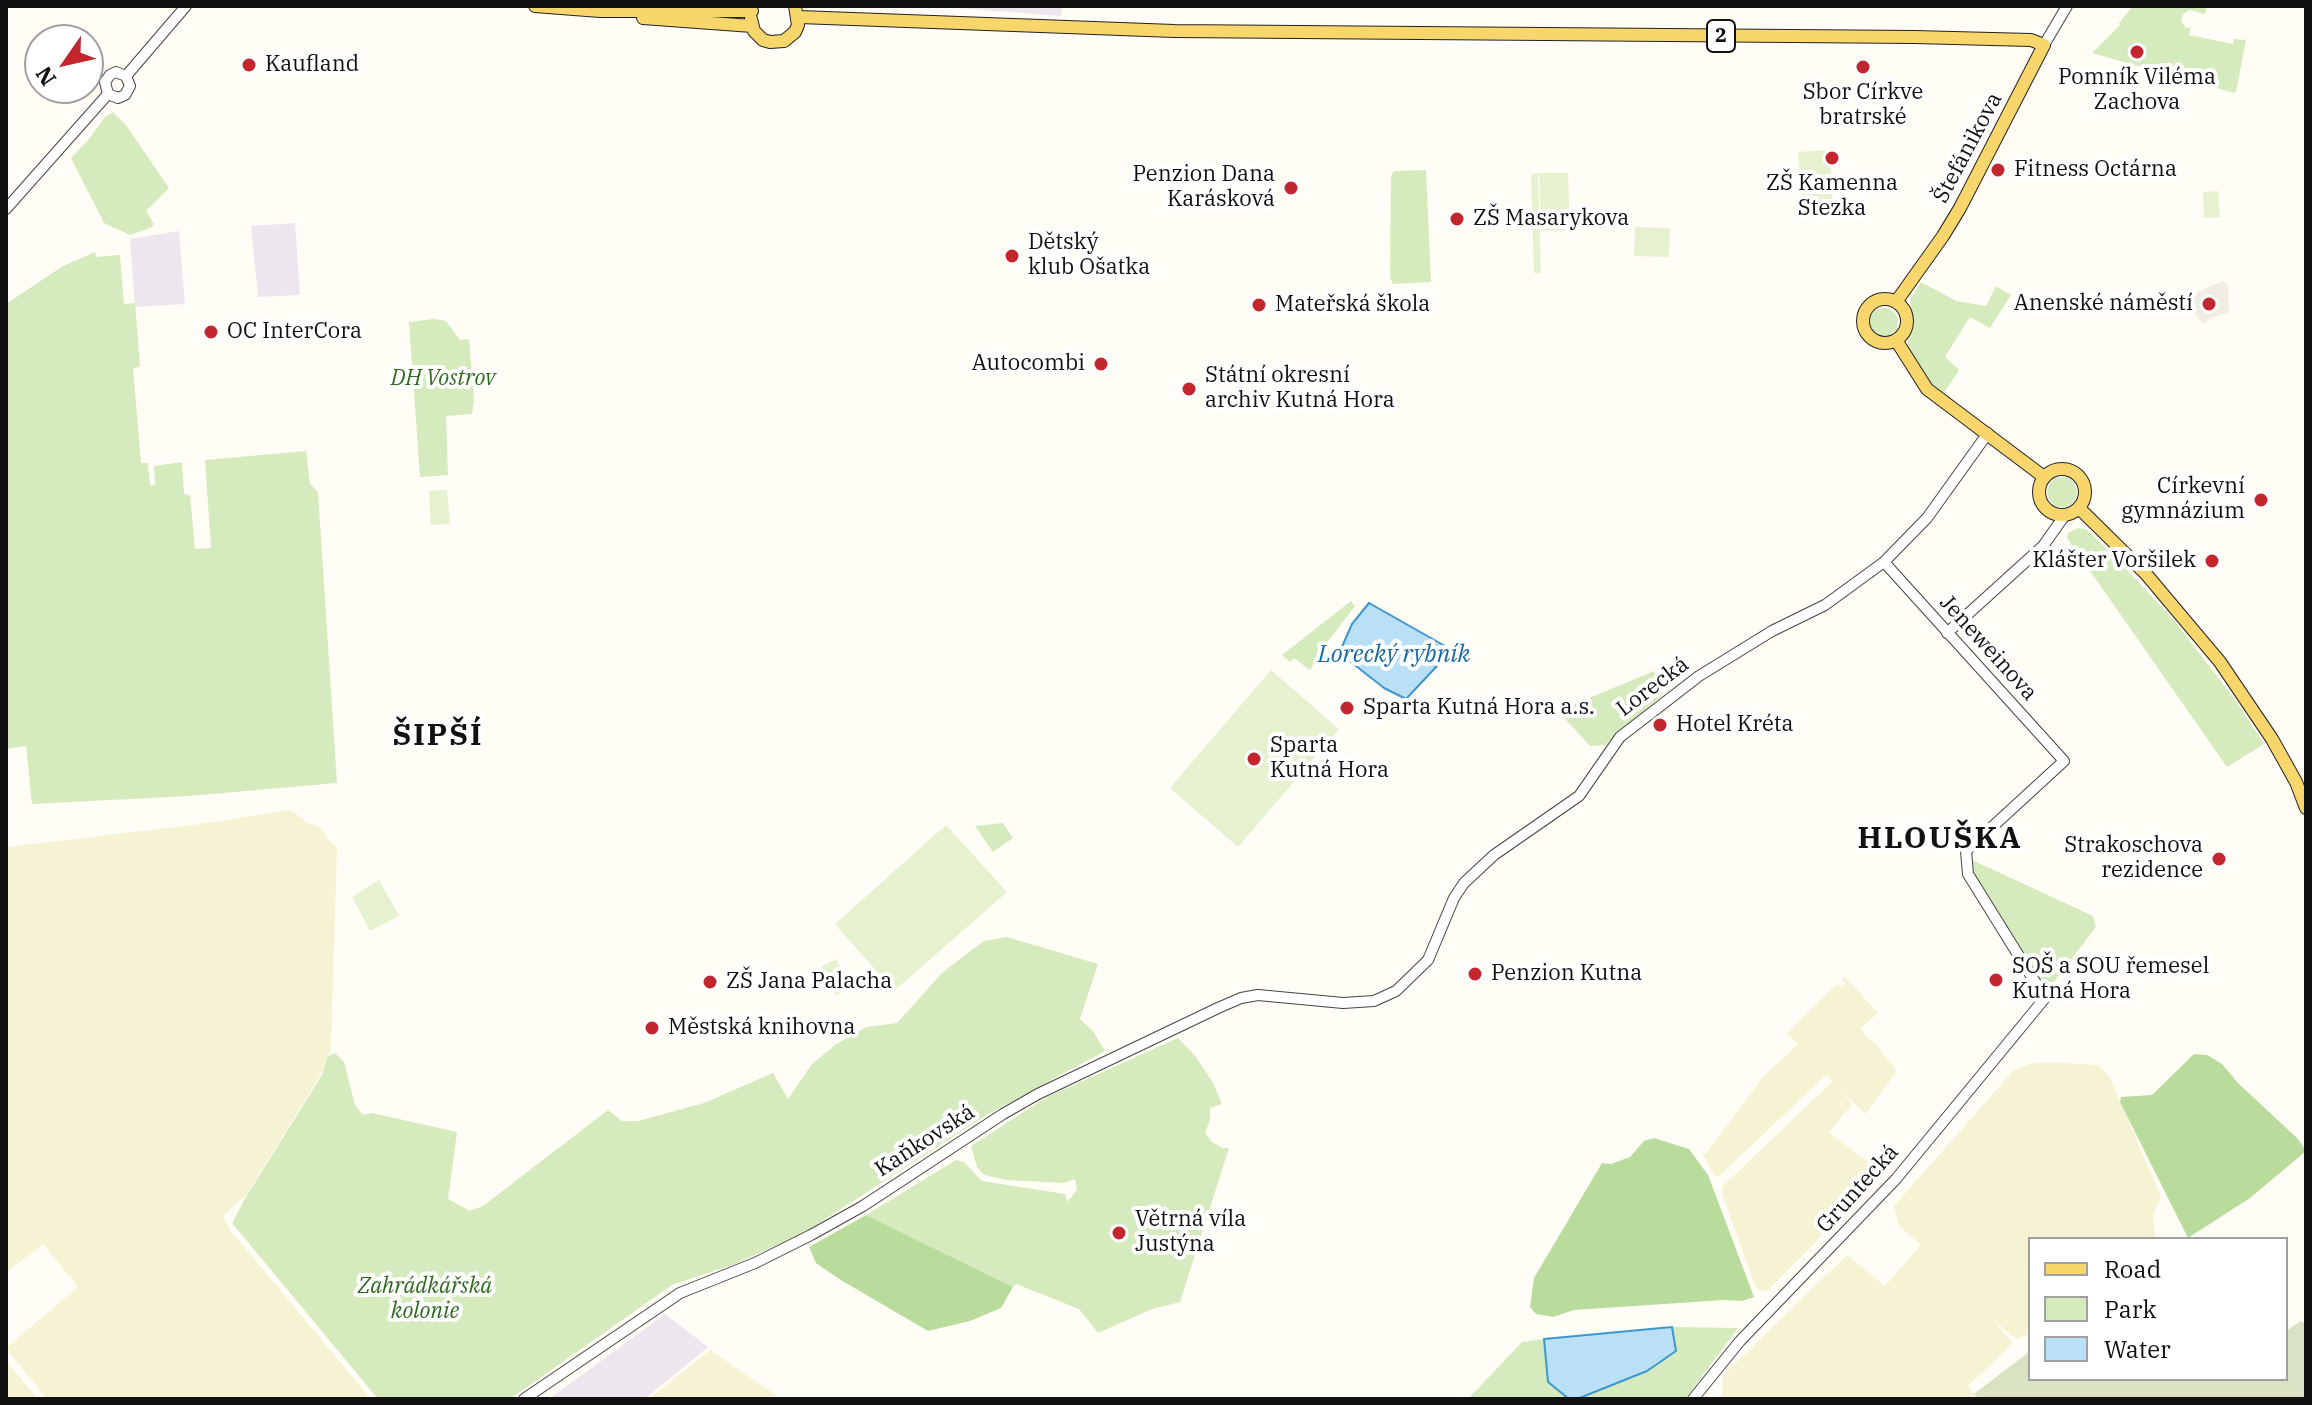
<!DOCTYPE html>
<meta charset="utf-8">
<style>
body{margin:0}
#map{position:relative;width:2312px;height:1405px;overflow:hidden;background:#fffdf5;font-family:"IBM Plex Serif",serif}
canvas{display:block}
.frame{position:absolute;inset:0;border:8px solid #111;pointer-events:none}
.legend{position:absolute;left:2028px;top:1237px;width:260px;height:144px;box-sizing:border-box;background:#fff;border:2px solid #a0a0a0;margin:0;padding:10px 14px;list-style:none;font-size:24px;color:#111}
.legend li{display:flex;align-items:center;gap:16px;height:40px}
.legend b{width:40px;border:2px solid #a0a0a0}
.north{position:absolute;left:24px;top:24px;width:80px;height:80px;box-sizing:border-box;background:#fff;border:2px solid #a0a0a0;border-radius:50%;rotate:236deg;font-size:22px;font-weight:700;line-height:32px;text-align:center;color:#111}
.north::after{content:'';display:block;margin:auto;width:28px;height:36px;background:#c4262e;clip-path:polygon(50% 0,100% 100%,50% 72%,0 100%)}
</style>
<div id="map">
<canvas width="2312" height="1405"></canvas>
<div class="frame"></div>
<ul class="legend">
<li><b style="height:10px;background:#f9d66b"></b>Road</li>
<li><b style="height:22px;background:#d5ebbd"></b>Park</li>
<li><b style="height:22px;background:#b9e0f7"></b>Water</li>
</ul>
<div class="north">N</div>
</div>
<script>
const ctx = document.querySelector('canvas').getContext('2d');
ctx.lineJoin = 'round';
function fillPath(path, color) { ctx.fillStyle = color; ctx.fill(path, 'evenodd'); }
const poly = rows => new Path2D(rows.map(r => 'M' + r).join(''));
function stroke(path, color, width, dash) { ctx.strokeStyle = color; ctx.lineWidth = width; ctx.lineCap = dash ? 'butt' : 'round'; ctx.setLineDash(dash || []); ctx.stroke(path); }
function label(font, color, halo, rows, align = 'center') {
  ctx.font = font + ' "IBM Plex Serif",serif'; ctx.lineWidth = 8; ctx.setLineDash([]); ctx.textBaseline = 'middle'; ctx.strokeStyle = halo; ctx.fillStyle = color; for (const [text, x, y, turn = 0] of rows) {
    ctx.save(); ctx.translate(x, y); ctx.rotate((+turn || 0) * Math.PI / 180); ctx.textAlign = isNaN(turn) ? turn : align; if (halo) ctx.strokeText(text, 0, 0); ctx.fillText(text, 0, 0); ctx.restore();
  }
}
fillPath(poly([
 [931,6,1063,6,1061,16],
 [295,223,300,295,258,297,251,226],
 [179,231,185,304,135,307,130,239],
 [665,1314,708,1347,645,1399,549,1399]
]), '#eee6ef');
fillPath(poly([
 [291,810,309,824,318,826,337,849,331,1046,324,1069,247,1194,223,1216,230,1230,371,1399,47,1399,6,1348,78,1287,43,1244,6,1273,6,847,193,825],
 [1845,977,1878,1013,1861,1028,1866,1037,1874,1042,1897,1071,1865,1114,1840,1089,1852,1104,1829,1133,1874,1166,1878,1174,1876,1180,1864,1193,1766,1292,1756,1288,1751,1275,1722,1194,1723,1186,1833,1081,1826,1075,1718,1177,1713,1174,1704,1156,1763,1077,1798,1044,1787,1033,1837,984,1841,987,1845,983,1842,979],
 [2048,1062,2098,1065,2110,1077,2161,1197,2153,1215,2156,1239,2030,1239,2030,1334,2016,1339,1992,1319,2013,1343,1968,1386,1978,1399,1722,1399,1723,1375,1847,1255,1885,1286,1921,1245,1899,1226,1894,1206,2014,1070,2032,1063],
 [710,1350,782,1399,649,1399],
 [6,1361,23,1381,38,1399,6,1399]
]), '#f6f3d4');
fillPath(poly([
 [2133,6,2207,6,2205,14,2190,10,2183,14,2181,21,2186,28,2191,27,2189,35,2233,44,2234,39,2246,40,2236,92,2234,93,2092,53,2120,25,2119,23],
 [113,112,126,125,169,188,146,211,154,224,150,228,130,235,104,223,71,158,89,139,105,117],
 [1426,170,1431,282,1393,284,1390,278,1391,176,1394,171],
 [95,252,96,257,120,255,124,304,135,303,140,367,133,368,141,463,148,463,150,485,155,485,154,466,182,462,184,494,190,495,195,549,211,548,205,460,306,451,310,484,318,492,337,783,189,796,32,804,26,746,6,749,6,304,63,266],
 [1921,282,1956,301,1986,306,1996,286,2011,295,1990,328,1970,317,1945,357,1959,370,1944,393,1933,388,1907,345,1912,321,1910,300],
 '1870 322a14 14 0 1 1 28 0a14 14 0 1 1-28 0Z',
 [434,319,446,321,460,340,469,339,474,400,472,414,446,416,448,475,420,477,409,322],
 '2047 492a15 15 0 1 1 30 0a15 15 0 1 1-30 0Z',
 [2078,528,2086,529,2114,556,2172,618,2237,702,2264,744,2227,767,2067,538,2068,533],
 [1351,601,1355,606,1325,645,1310,670,1294,658,1290,662,1282,655],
 [1654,671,1663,691,1661,696,1605,745,1590,746,1558,711],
 [1003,823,1013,838,993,852,975,826],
 [1972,860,2093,916,2096,927,2049,988,2045,989,1973,873],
 [1007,937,1098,964,1080,1019,1093,1031,1105,1051,985,1116,802,1234,732,1265,672,1285,510,1399,378,1399,232,1223,246,1197,322,1075,328,1056,335,1053,344,1062,355,1105,363,1115,372,1113,457,1132,448,1199,470,1211,483,1206,608,1110,622,1121,638,1121,704,1103,773,1073,788,1099,812,1064,835,1045,866,1027,897,1023,942,973,968,953,984,941],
 [1178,1038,1196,1057,1213,1083,1222,1104,1210,1108,1210,1120,1205,1133,1211,1141,1222,1148,1229,1148,1180,1302,1152,1309,1098,1333,1079,1309,1016,1284,1013,1287,866,1215,956,1160,964,1162,982,1181,1065,1194,1067,1202,1077,1190,1075,1179,1064,1183,1006,1180,984,1175,977,1167,971,1146,1047,1097],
 [1672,1327,1738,1328,1685,1399,1577,1399,1647,1371,1676,1351],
 [1544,1339,1548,1382,1569,1399,1468,1399,1522,1342]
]), '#d5ebbd');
fillPath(poly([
 [2194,1054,2207,1055,2222,1064,2238,1083,2298,1139,2306,1151,2250,1198,2188,1238,2120,1102,2121,1097,2152,1095],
 [1654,1138,1689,1149,1708,1175,1754,1297,1742,1301,1724,1300,1574,1310,1553,1317,1536,1314,1530,1307,1534,1278,1602,1163,1611,1164,1630,1157,1644,1141],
 [866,1215,1013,1287,1001,1308,970,1321,928,1331,839,1279,816,1263,809,1247]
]), '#b9dc9c');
fillPath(poly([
 [2301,1321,2306,1324,2306,1399,1979,1399,1974,1394,2030,1351,2030,1379,2286,1379,2286,1331]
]), '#d9e3c4');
fillPath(poly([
 [1830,150,1833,212,1802,214,1798,152],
 [1538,173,1541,273,1534,273,1531,174],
 [1539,173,1568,173,1570,230,1541,231],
 [2218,191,2220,217,2204,218,2203,192],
 [1635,227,1670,228,1669,257,1634,256],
 [447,490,450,524,431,525,429,491],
 [1271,670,1339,729,1238,847,1170,788],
 [946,825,1007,892,894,991,835,924],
 [379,880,399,916,370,931,352,897],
 [836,959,851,987,836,995,821,967]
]), '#e6f2cf');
fillPath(poly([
 [2222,281,2228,284,2229,312,2211,318,2203,324,2190,308,2185,293,2196,293]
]), '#f1ede2');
const water = poly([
 [1369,603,1452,650,1406,699,1384,688,1342,655,1341,649,1352,624,1369,603],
 [1672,1327,1676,1351,1647,1371,1577,1399,1569,1399,1548,1382,1544,1339,1672,1327]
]);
fillPath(water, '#b9e0f7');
stroke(water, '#3f96cf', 2);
const tertiary = poly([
 [2044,45,2067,6],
 [126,76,186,6],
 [108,94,118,98,125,95,130,86,126,76],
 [108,94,105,82,110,75,116,72,126,76],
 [6,209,108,94],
 [1947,633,2043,546,2065,515],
 [524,1399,680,1293,755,1263,811,1235,863,1206,1003,1114,1038,1094,1218,1008,1241,998,1258,995,1343,1003,1374,1001,1396,991,1428,960,1454,898,1464,883,1494,855,1579,796,1620,737,1699,676,1772,631,1825,605,1884,562,1927,518,1988,433],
 [1693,1399,1740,1341,1896,1179,2045,998,1968,874,1966,851,2064,761,1884,562]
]);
const primary = poly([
 [535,6,600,11,752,11],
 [799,17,1174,31,1914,37,2031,40,2044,45,1960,208,1943,236,1896,302],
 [643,18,752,26],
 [751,19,754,31,763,40,770,42,784,41,795,32,798,25,795,6],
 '1863 321a22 22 0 1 1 44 0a22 22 0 1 1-44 0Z',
 [1896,340,1927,389,2044,477],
 '2039 492a23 23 0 1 1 46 0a23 23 0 1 1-46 0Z',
 [2079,508,2146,574,2220,662,2272,739,2296,782,2306,808]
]);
stroke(tertiary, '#444', 12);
stroke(primary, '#222', 14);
stroke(tertiary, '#fff', 10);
stroke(primary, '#f9d66b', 12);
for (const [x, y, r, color] of [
 [2137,52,8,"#c4262e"],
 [249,65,8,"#c4262e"],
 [1863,67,8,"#c4262e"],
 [1832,158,8,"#c4262e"],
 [1998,170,8,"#c4262e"],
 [1291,188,8,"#c4262e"],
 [1457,219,8,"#c4262e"],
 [1012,256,8,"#c4262e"],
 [2209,304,8,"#c4262e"],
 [1259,305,8,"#c4262e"],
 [211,332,8,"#c4262e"],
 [1101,364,8,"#c4262e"],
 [1189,389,8,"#c4262e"],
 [2261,500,8,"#c4262e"],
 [2212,561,8,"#c4262e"],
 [1347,708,8,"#c4262e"],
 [1660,725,8,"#c4262e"],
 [1254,759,8,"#c4262e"],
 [2219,859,8,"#c4262e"],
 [1475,974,8,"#c4262e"],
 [1996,980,8,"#c4262e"],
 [710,982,8,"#c4262e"],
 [652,1028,8,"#c4262e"],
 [1119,1233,8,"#c4262e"]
]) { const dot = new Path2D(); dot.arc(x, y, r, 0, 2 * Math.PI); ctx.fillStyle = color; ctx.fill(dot); stroke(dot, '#fff', 3); }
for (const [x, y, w] of [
 [1721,36,28]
]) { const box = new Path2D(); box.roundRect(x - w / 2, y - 16, w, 32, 6); ctx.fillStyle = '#fff'; ctx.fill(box); stroke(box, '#111', 2); }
label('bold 20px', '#111', null, [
 ["2",1721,36]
]);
label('22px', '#111', '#fff', [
 ["Kaufland",265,65],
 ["Pomník Viléma",2137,78,"center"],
 ["Zachova",2137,103,"center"],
 ["Sbor Církve",1863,93,"center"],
 ["bratrské",1863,118,"center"],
 ["Fitness Octárna",2014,170],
 ["Penzion Dana",1275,175,"right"],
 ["Karásková",1275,200,"right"],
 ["ZŠ Kamenna",1832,184,"center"],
 ["Stezka",1832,209,"center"],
 ["ZŠ Masarykova",1473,219],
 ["Dětský",1028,243],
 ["klub Ošatka",1028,268],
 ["Anenské náměstí",2193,304,"right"],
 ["Mateřská škola",1275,305],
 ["OC InterCora",227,332],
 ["Autocombi",1085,364,"right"],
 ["Státní okresní",1205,376],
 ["archiv Kutná Hora",1205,401],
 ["Církevní",2245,487,"right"],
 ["gymnázium",2245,512,"right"],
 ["Klášter Voršilek",2196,561,"right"],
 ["Sparta Kutná Hora a.s.",1363,708],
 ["Hotel Kréta",1676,725],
 ["Sparta",1270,746],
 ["Kutná Hora",1270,771],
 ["Strakoschova",2203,846,"right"],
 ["rezidence",2203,871,"right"],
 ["SOŠ a SOU řemesel",2012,967],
 ["Kutná Hora",2012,992],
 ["Penzion Kutna",1491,974],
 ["ZŠ Jana Palacha",726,982],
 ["Městská knihovna",668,1028],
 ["Větrná víla",1135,1220],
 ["Justýna",1135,1245]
], 'left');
label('22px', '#111', '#fff', [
 ["Štefánikova",1968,148,-62],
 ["Jeneweinova",1988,648,48],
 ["Lorecká",1653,687,-37],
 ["Kaňkovská",925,1141,-33],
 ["Gruntecká",1858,1189,-48]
]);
label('italic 22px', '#2f6b1f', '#fff', [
 ["DH Vostrov",443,379],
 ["Zahrádkářská",425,1287],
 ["kolonie",425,1312]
]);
label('italic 24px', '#1768a6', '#fff', [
 ["Lorecký rybník",1394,655]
]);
ctx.letterSpacing = '2px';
label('bold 30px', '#111', '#fff', [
 ["ŠIPŠÍ",438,736],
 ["HLOUŠKA",1940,839]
]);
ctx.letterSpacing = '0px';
</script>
